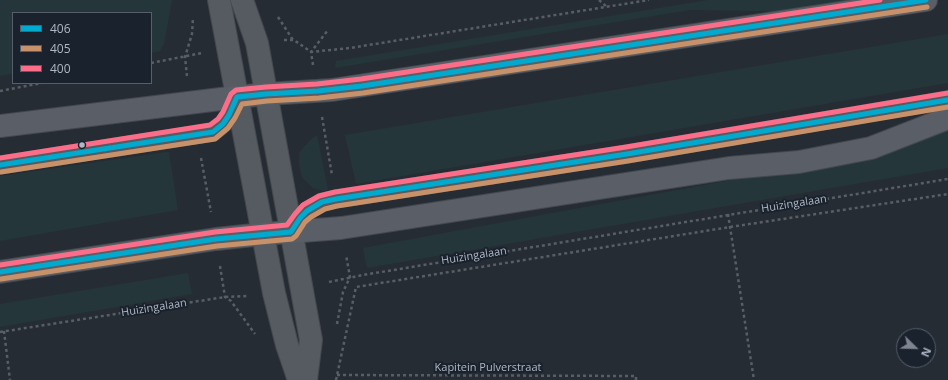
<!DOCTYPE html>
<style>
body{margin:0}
#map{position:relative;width:948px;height:380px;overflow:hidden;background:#262c33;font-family:"Open Sans",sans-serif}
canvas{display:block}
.legend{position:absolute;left:12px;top:12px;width:140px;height:72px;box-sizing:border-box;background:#1a222d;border:1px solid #565e6a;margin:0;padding:5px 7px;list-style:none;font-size:12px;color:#afb7c5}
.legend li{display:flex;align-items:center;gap:8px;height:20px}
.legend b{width:20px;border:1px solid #565e6a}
.north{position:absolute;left:896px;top:328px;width:40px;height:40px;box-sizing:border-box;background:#1a222d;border:1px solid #565e6a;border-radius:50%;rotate:113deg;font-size:11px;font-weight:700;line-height:16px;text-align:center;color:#afb7c5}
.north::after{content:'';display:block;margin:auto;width:14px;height:18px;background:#7f8692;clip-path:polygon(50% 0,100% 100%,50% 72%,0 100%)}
</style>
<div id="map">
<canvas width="948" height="380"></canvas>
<ul class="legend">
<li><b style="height:5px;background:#00a9ce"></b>406</li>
<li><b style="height:5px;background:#c7916a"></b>405</li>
<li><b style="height:5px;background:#fb6d88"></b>400</li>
</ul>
<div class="north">N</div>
</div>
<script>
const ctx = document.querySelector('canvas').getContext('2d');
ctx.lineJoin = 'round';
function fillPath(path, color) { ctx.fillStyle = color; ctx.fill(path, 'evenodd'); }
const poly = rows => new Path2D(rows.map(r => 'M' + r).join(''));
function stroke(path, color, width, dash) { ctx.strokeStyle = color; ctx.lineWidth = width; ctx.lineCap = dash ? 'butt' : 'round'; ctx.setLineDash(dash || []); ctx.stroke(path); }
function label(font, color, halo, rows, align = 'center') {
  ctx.font = font + ' "Open Sans",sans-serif'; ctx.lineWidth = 4; ctx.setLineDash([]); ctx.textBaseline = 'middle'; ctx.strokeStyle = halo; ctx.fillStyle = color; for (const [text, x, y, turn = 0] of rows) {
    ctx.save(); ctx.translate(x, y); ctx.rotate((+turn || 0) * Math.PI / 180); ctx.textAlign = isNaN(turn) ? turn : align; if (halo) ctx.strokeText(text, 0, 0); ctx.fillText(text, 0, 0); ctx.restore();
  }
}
fillPath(poly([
 [0,0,172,0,164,44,160,51,151,53,151,13,13,13,13,74,0,76],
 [708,0,883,0,807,12,690,10,335,68,336,61],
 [948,34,948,83,356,184,345,135],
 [948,129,948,168,367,268,363,248,872,154],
 [317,135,328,189,324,191,313,188,302,177,299,165,299,153,309,141],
 [166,152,169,152,178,210,0,241,0,176],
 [188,273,192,294,0,327,0,304]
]), '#243639');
const service = poly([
 [0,165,213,132,223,124,229,115,237,97],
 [291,232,300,218,307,211,322,202,336,199,627,154,946,100,948,100]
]);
const tertiary = poly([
 [219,0,274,293,287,345,299,380],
 [242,0,257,43,311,340,306,380]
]);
const secondary = poly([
 [0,126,237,97,266,94,332,90,926,0],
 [0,272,216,239,263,234,341,228,729,168,799,162,871,148,948,118]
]);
stroke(service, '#44484e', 19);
stroke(tertiary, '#44484e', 24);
stroke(secondary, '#44484e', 24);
stroke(poly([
 [599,0,607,7],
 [278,17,293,40],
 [284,40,294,40,311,52,350,48,649,0],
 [151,63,202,53],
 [313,65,311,52,328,30],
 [187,76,185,57,192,34,193,18],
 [0,91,42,83],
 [322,117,332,175],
 [201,158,211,212],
 [728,214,754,380],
 [220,266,225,297,231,301,255,334],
 [329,282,363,275,948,179],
 [337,324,343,292,350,277,346,255],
 [4,331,10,380],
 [0,332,225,297,247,296],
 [337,375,636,376,636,380],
 [336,380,356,287,730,227,948,194]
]), '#595e65', 2.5, [3, 3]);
stroke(service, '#565a61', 17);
stroke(tertiary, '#565a61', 22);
stroke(secondary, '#5a5e66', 22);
stroke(poly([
 [0,165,213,132,223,124,229,115,237,97,266,94,318,91,362,86,926,0],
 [0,272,216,239,291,232,300,218,307,211,322,202,336,199,627,154,948,100]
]), '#00a9ce', 5);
stroke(poly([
 [1,172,215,139,228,128,235,118,242,104,267,101,319,98,363,93,927,7],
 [1,279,217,246,292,239,296,236,305,222,311,217,325,209,337,206,628,161,948,107]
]), '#c7916a', 5);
stroke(poly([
 [0,158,210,125,218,119,223,112,231,94,236,90,266,87,317,84,361,79,880,0],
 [0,265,215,232,287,225,295,214,303,205,319,196,335,192,626,147,948,93]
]), '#fb6d88', 5);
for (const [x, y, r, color] of [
 [82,145,3.5,"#afb7c5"]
]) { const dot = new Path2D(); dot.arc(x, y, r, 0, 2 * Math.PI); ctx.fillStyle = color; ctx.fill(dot); stroke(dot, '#1a222d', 1.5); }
label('11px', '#afb7c5', '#1a222d', [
 ["Huizingalaan",794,204,-9],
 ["Huizingalaan",474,256,-9],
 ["Huizingalaan",154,308,-9],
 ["Kapitein Pulverstraat",488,368]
]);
</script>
